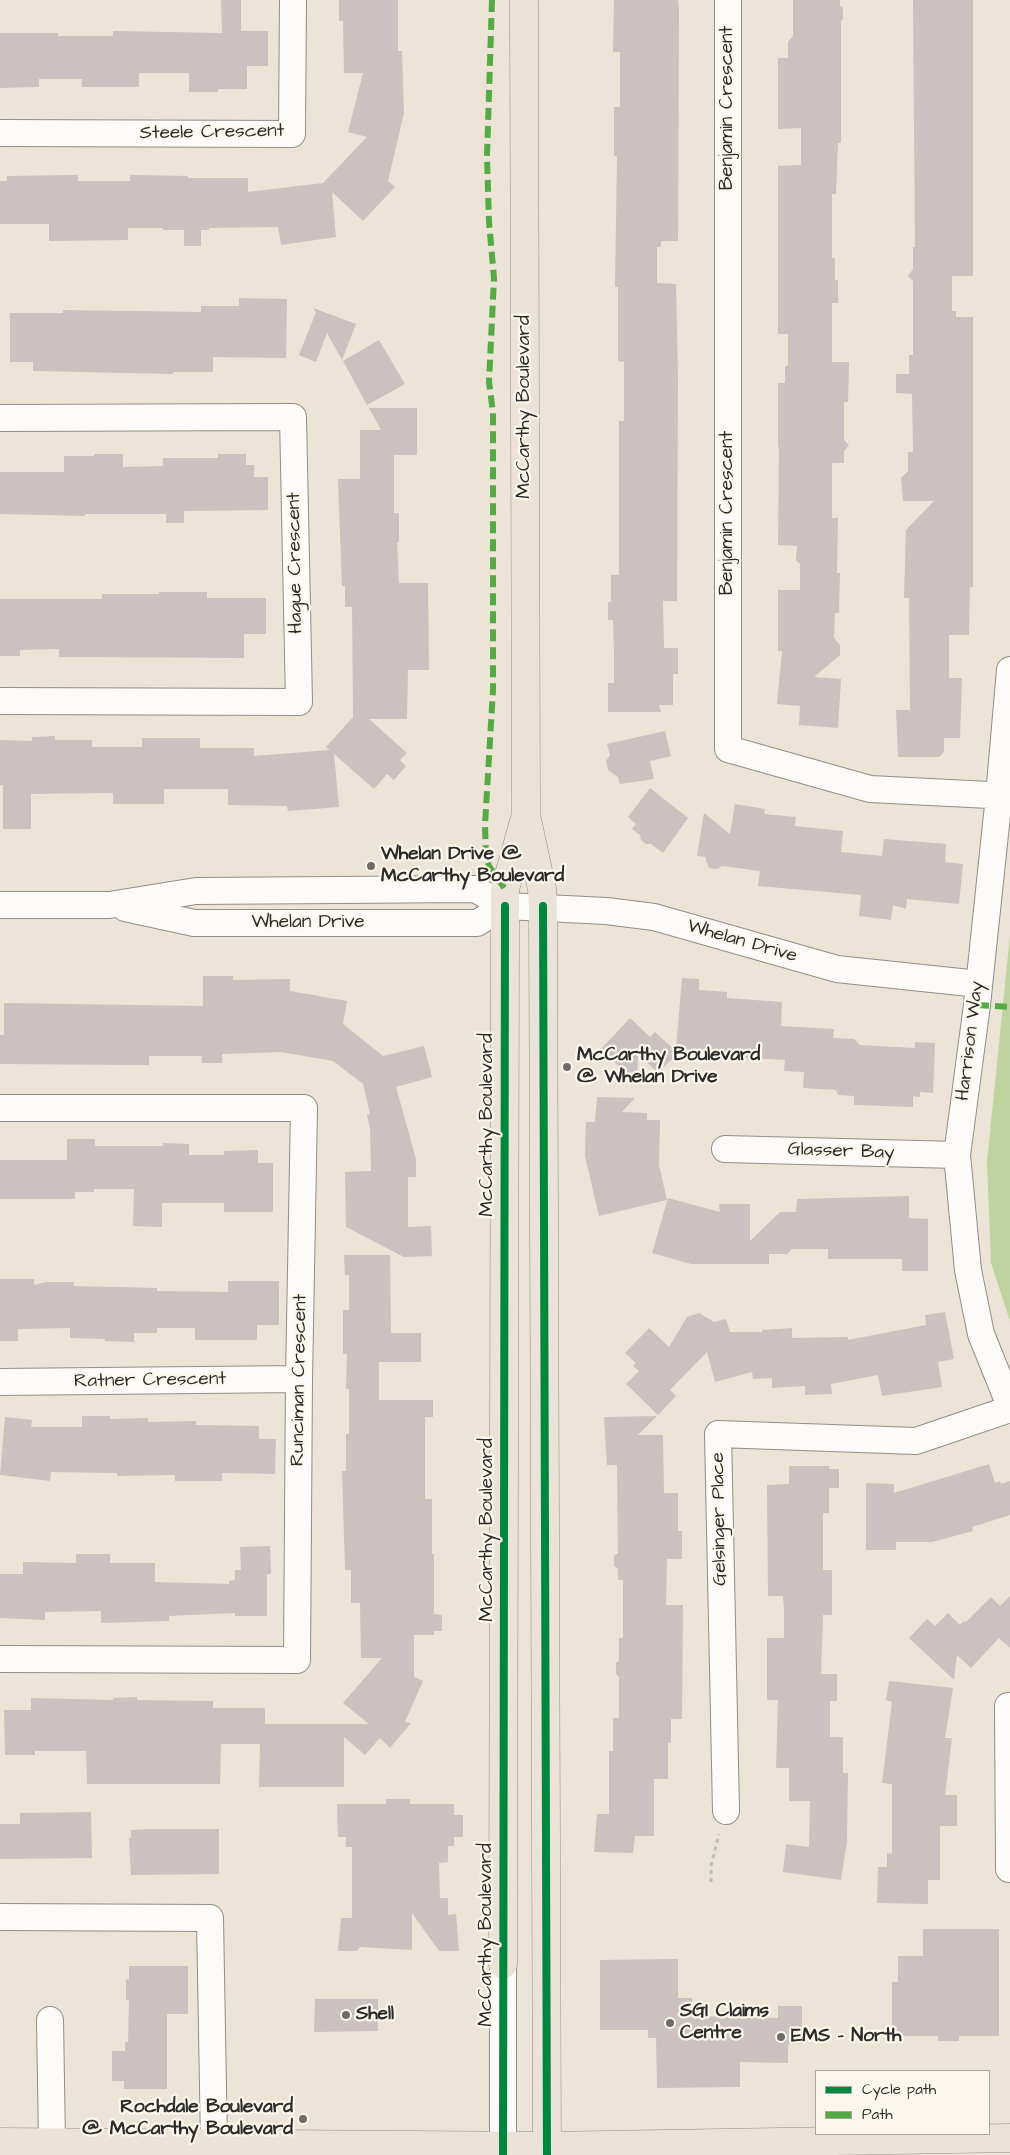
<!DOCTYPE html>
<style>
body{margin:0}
#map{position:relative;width:1010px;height:2155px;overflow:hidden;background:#ebe4d7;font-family:"Architects Daughter",sans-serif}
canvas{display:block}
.legend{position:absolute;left:815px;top:2070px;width:175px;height:65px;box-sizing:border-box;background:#fbf7ec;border:1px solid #a8a59f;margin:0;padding:6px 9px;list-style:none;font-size:15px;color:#2b2b2b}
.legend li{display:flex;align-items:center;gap:10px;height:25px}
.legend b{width:25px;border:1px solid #a8a59f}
</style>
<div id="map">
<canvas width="1010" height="2155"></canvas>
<ul class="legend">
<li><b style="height:6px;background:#00873e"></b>Cycle path</li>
<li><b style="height:6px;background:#54ab44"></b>Path</li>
</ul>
</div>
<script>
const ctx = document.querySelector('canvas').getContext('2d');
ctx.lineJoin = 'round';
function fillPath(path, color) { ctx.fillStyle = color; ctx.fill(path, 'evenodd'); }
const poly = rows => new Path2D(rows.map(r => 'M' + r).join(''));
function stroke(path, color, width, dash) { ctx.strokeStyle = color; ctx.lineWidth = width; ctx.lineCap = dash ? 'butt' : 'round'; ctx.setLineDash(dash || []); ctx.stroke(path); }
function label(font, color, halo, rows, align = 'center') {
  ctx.font = font + ' "Architects Daughter",sans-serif'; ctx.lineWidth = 4.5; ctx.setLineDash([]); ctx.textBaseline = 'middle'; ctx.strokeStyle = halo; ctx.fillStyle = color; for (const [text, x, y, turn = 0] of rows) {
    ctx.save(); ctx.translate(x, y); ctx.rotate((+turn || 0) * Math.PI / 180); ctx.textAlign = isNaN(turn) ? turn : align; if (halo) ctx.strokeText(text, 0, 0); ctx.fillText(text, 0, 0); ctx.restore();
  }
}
fillPath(poly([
 [1010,935,1010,1321,991,1263,987,1162]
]), '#bfd39f');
fillPath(poly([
 [221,0,241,0,241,31,268,31,268,66,247,66,247,89,218,89,218,92,189,92,189,73,139,73,139,87,82,87,82,79,39,79,39,87,0,88,0,33,58,33,58,36,113,36,113,31,222,33],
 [339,0,398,0,398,51,402,51,404,113,388,181,395,187,363,221,332,192,336,237,281,245,278,227,209,228,209,230,201,230,201,246,184,246,184,230,163,230,163,228,128,228,128,240,49,241,49,224,0,224,0,181,7,181,7,176,78,175,78,181,130,181,130,175,188,176,188,178,248,178,248,192,323,183,367,137,348,132,363,73,344,73,343,21,339,21],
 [614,0,678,0,679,10,678,241,661,241,661,247,657,247,657,283,676,284,678,378,677,601,663,601,664,648,678,648,678,674,673,674,673,705,659,705,661,712,608,712,608,683,614,683,614,652,613,620,608,620,608,602,611,602,611,575,619,575,619,421,624,421,624,362,618,361,618,287,615,287,617,156,614,156,614,107,620,107,620,52,613,52],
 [793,0,840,0,840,6,843,8,843,19,841,21,841,143,838,143,836,194,832,194,832,258,835,258,835,280,838,280,838,303,832,303,832,362,849,362,848,402,844,402,844,440,849,445,844,451,844,463,832,463,832,518,838,518,837,573,840,573,839,613,835,613,834,638,840,645,840,655,814,677,841,679,838,728,799,725,800,706,777,704,782,651,778,651,778,590,800,590,800,564,796,560,797,546,778,545,779,447,778,447,778,383,785,383,785,367,788,365,788,334,778,334,778,166,801,165,801,128,778,129,778,58,788,58,788,42,793,36],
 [913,0,973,0,973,276,952,276,952,311,956,311,956,317,973,317,973,587,970,587,969,635,949,635,949,678,962,678,960,738,944,738,944,752,939,757,898,757,896,710,910,710,909,598,904,598,906,530,934,501,903,501,901,478,908,471,908,452,913,452,912,394,896,393,896,374,909,374,909,355,913,355,913,281,908,276,913,269,913,247,915,247],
 [239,298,287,299,286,358,213,357,213,372,173,372,173,374,33,371,33,362,10,362,10,313,63,313,63,310,201,312,201,306,239,306],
 [313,308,356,324,342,360,327,333,316,362,299,355,316,312],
 [379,340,405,384,367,405,343,361],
 [369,408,417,408,417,455,394,455,394,513,399,513,399,542,397,542,399,583,428,583,429,670,408,670,407,719,369,719,407,753,400,760,406,766,394,780,387,774,374,789,334,754,339,807,288,811,287,806,228,805,228,789,164,789,164,804,113,804,113,793,31,794,31,829,3,829,3,785,0,785,0,740,32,741,32,737,55,736,55,740,92,740,92,747,142,747,142,738,200,738,200,748,254,748,254,756,330,750,326,747,353,717,352,607,345,607,345,586,342,586,338,479,360,479,360,430,381,430],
 [94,454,123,454,123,467,163,466,163,458,218,458,218,454,246,454,246,465,254,465,254,477,268,477,268,510,184,511,184,523,166,523,166,514,85,514,85,516,0,514,0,472,64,472,64,456,94,456],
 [159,592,207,592,207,598,266,598,266,634,244,634,244,658,59,657,59,649,20,650,20,656,0,656,0,599,102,599,102,594,159,594],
 [665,731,671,756,650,761,654,779,620,784,618,777,608,770,606,761,610,755,607,744],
 [650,788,688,818,663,853,651,844,646,844,641,840,640,835,632,829,636,824,628,817],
 [735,804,765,809,764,814,796,817,795,826,843,831,841,852,882,856,884,839,946,844,945,862,963,864,959,904,907,899,906,909,893,905,891,920,859,916,861,895,758,886,760,871,722,866,717,869,709,868,706,861,706,857,697,856,704,813,730,834],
 [203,976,233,976,233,980,290,979,290,991,347,1001,343,1024,383,1056,424,1046,432,1077,396,1087,416,1159,416,1177,408,1177,408,1227,431,1226,432,1256,404,1257,346,1227,345,1172,371,1171,370,1129,367,1115,370,1114,363,1084,333,1061,281,1052,222,1054,222,1063,202,1063,202,1056,149,1056,149,1065,0,1064,0,1035,4,1035,4,1003,203,1006],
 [682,978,699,979,699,990,727,992,727,998,782,1002,781,1026,834,1029,833,1038,854,1039,860,1045,915,1048,915,1042,935,1043,933,1093,920,1092,920,1097,913,1096,913,1107,854,1105,854,1096,838,1095,836,1090,803,1088,804,1072,784,1071,785,1060,731,1057,731,1052,676,1049],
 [630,1018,650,1037,655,1032,678,1053,658,1073,638,1054,637,1083,601,1049],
 [597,1097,635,1098,622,1112,647,1113,647,1120,660,1120,659,1165,667,1200,599,1216,585,1156,586,1122,595,1122],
 [67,1139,95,1139,95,1146,163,1146,163,1143,189,1144,189,1155,224,1155,224,1151,258,1150,258,1163,273,1163,273,1212,224,1212,224,1203,162,1203,162,1227,133,1226,134,1189,94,1189,94,1192,75,1192,75,1199,0,1199,0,1160,67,1160],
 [909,1196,909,1218,928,1219,928,1271,902,1271,902,1259,828,1259,828,1249,792,1249,787,1254,769,1254,769,1264,691,1264,652,1253,668,1198,720,1212,719,1204,750,1204,750,1241,780,1212,796,1212,797,1199],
 [344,1255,390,1255,391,1333,421,1333,421,1362,379,1362,379,1400,433,1400,433,1417,425,1417,425,1499,432,1499,432,1554,434,1554,434,1614,442,1615,442,1631,434,1631,434,1635,414,1635,414,1677,423,1681,405,1722,411,1723,390,1748,380,1738,365,1755,344,1737,344,1787,259,1787,260,1744,221,1744,220,1784,87,1784,86,1751,35,1751,35,1755,5,1755,4,1710,31,1710,31,1698,113,1700,113,1698,137,1697,137,1700,213,1701,213,1708,265,1708,265,1724,369,1724,343,1703,382,1658,361,1658,360,1603,351,1603,351,1570,345,1570,342,1471,346,1471,346,1434,349,1434,349,1389,346,1389,347,1354,343,1354,343,1310,349,1310,349,1275,345,1275],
 [0,1279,34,1279,34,1285,46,1282,74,1282,74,1286,157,1288,157,1291,228,1292,228,1281,279,1281,279,1325,257,1325,257,1340,195,1340,195,1328,157,1328,157,1333,134,1333,134,1342,105,1341,105,1339,70,1338,70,1328,18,1329,18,1341,0,1341],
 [945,1312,954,1359,938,1362,942,1387,882,1396,878,1375,831,1384,832,1394,805,1395,805,1386,772,1388,772,1378,753,1379,752,1372,715,1382,707,1352,670,1390,676,1396,658,1415,626,1384,639,1371,633,1366,636,1363,625,1353,649,1328,669,1347,687,1317,699,1313,714,1322,726,1319,730,1332,762,1332,762,1330,792,1328,792,1338,848,1337,848,1340,926,1325,925,1315],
 [82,1416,110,1416,110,1419,148,1418,148,1422,196,1421,196,1425,259,1426,259,1439,276,1439,275,1474,222,1473,222,1481,175,1481,175,1475,117,1476,117,1473,51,1472,50,1481,0,1475,5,1417,32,1420,31,1427,82,1427],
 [657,1416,638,1435,663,1435,664,1493,678,1493,678,1531,682,1531,682,1559,667,1559,666,1605,683,1605,682,1719,671,1719,671,1743,668,1743,668,1779,654,1779,654,1836,635,1836,633,1853,594,1852,597,1814,609,1814,609,1751,613,1751,613,1718,619,1718,619,1677,616,1674,616,1663,619,1661,619,1638,623,1638,623,1580,618,1580,618,1569,614,1566,614,1556,618,1553,617,1465,607,1465,604,1417],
 [989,1464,995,1483,1000,1481,1001,1484,1010,1481,1010,1515,972,1527,973,1531,932,1542,896,1542,896,1550,866,1550,866,1483,894,1484,894,1493],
 [789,1466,829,1466,829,1469,839,1469,839,1488,829,1488,829,1513,823,1513,823,1570,832,1570,832,1615,823,1615,821,1674,837,1674,837,1701,830,1701,830,1737,843,1737,843,1773,848,1773,847,1841,841,1880,783,1872,786,1844,809,1847,810,1801,789,1801,789,1768,776,1768,778,1700,767,1700,767,1638,784,1638,784,1612,783,1596,768,1596,767,1485,789,1484],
 [270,1546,271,1574,267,1574,267,1616,235,1616,235,1613,169,1616,169,1621,101,1623,101,1611,45,1612,45,1620,0,1618,0,1574,23,1574,23,1562,76,1563,76,1554,110,1554,110,1563,155,1563,155,1582,229,1584,229,1581,235,1580,235,1570,241,1570,240,1547],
 [1010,1596,1010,1648,999,1638,971,1668,957,1655,954,1680,909,1638,927,1619,935,1626,948,1613,960,1625,964,1621,966,1622,991,1597,1000,1606],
 [889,1681,953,1688,945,1738,952,1738,945,1795,957,1795,957,1826,940,1826,940,1880,928,1880,928,1904,877,1903,878,1867,887,1867,887,1853,892,1854,892,1784,882,1783,892,1702,886,1700],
 [386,1799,410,1799,410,1804,454,1804,454,1815,463,1815,463,1837,454,1837,454,1846,448,1846,448,1862,439,1863,440,1898,448,1898,448,1915,456,1914,459,1951,439,1951,412,1913,412,1950,360,1947,357,1951,338,1951,341,1918,352,1918,352,1847,346,1847,346,1837,338,1837,337,1804,386,1804],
 [91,1812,92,1858,0,1859,0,1824,20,1824,20,1813],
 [151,1829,219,1829,219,1874,131,1875,129,1838,131,1838,131,1830],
 [923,1929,999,1929,999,2036,959,2036,959,2041,938,2041,938,2036,892,2036,892,1982,898,1982,898,1956,923,1956],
 [678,1959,678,1998,692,1998,692,2016,778,2018,778,2006,802,2006,802,2044,788,2044,788,2063,740,2062,740,2087,657,2088,656,2038,648,2038,648,2030,600,2030,600,1960],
 [129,1966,188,1966,188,2014,167,2014,167,2089,124,2089,124,2081,112,2081,112,2051,125,2051,125,2042,128,2042,129,2000,126,2000,126,1979,129,1980],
 [315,1999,378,1999,378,2031,314,2032]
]), '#cbc1c1');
const minor = poly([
 [728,0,728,749,870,789,1010,796],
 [0,133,292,134,293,0],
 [0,418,293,417,299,702,0,701],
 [1010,670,999,796,977,1005,957,1155,968,1270,981,1334,1010,1406],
 [0,905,109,905,196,891,475,889,505,906,606,911,654,917,837,969,979,984],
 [125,908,194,923,477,923,505,906],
 [0,1108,304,1108,299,1379,297,1660,0,1659],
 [725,1149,957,1155],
 [0,1382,299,1379],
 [726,1811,718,1434,916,1441,1010,1409],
 [1009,1869,1008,1706,1010,1706],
 [0,1917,210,1918,214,2144],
 [50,2020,52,2143],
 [503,2146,503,1964]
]);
const major = poly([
 [524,0,526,815,542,889,543,906,547,2155],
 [503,1964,505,923,505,889,525,818],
 [0,2142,547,2146,1010,2138]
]);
stroke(minor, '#918e87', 28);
stroke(major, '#918e87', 29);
stroke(poly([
 [711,1882,711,1866,719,1834]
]), '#bdbcba', 3, [4, 4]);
stroke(minor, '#fcfbf9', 26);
stroke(major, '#ebe3d8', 28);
stroke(poly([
 [492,0,487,156,489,222,494,278,489,382,493,413,493,690,485,825,486,857,489,866,505,889],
 [977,1005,1010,1007]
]), '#54ab44', 6, [12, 6]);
stroke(poly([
 [543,906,547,2155],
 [503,2155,505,906]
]), '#00873e', 8);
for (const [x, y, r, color] of [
 [371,866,5,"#6e6c67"],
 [567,1067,5,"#6e6c67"],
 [346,2015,5,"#6e6c67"],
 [670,2023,5,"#6e6c67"],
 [781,2037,5,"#6e6c67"],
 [303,2119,5,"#6e6c67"]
]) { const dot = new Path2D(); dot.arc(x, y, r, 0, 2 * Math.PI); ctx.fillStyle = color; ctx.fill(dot); stroke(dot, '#fbf7ec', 2); }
label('19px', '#2b2b2b', '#fbf7ec', [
 ["Benjamin Crescent",728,108,-90],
 ["Steele Crescent",212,133,-1],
 ["McCarthy Boulevard",525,407,-90],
 ["Benjamin Crescent",728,513,-90],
 ["Hague Crescent",296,563,-91],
 ["Whelan Drive",308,923],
 ["Whelan Drive",742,942,16],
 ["Harrison Way",971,1041,-83],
 ["McCarthy Boulevard",488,1125,-90],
 ["Glasser Bay",841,1152,2],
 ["Runciman Crescent",300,1380,-89],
 ["Ratner Crescent",150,1381,-1],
 ["Gelsinger Place",720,1519,-91],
 ["McCarthy Boulevard",488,1530,-90],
 ["McCarthy Boulevard",487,1935,-90]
]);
label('bold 19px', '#2b2b2b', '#fbf7ec', [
 ["Whelan Drive @",381,855],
 ["McCarthy Boulevard",381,877],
 ["McCarthy Boulevard",577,1056],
 ["@ Whelan Drive",577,1078],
 ["SGI Claims",680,2012],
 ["Centre",680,2034],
 ["Shell",356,2015],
 ["EMS - North",791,2037],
 ["Rochdale Boulevard",293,2108,"right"],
 ["@ McCarthy Boulevard",293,2130,"right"]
], 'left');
</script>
